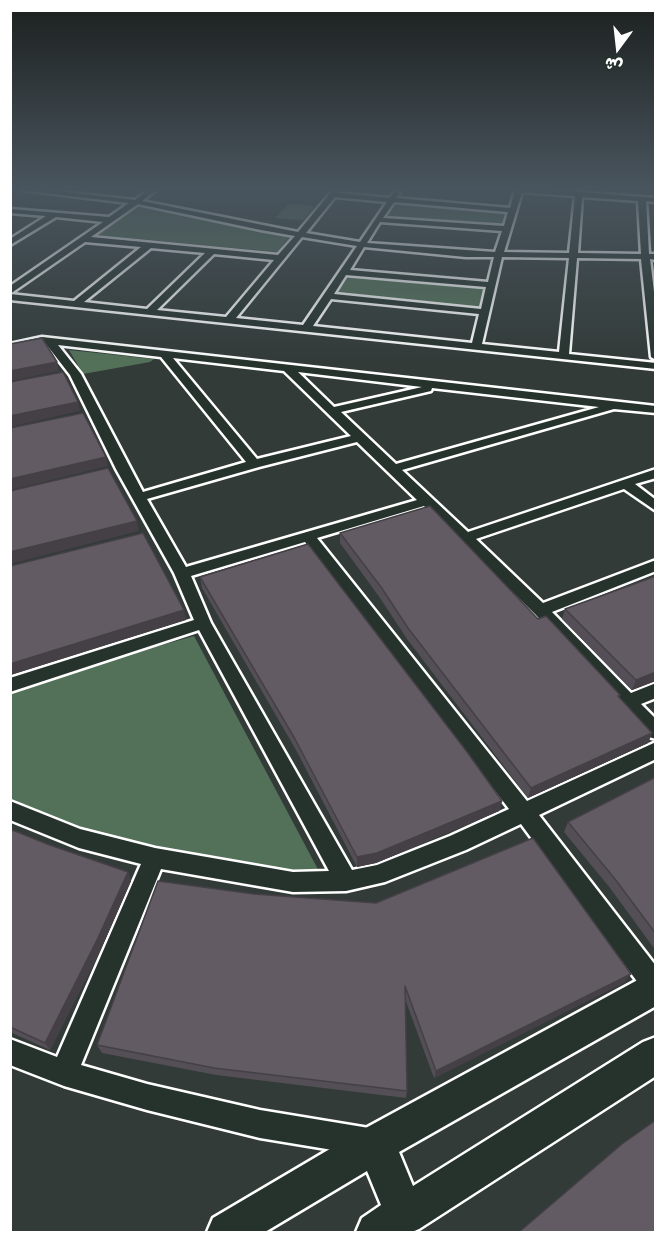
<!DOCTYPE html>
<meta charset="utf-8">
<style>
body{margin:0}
#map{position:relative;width:666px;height:1243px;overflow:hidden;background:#323b38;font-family:Delius,"Playpen Sans Arabic",sans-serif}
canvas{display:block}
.frame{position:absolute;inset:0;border:12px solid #fff;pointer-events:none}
.north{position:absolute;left:588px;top:18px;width:60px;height:60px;-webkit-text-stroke:4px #26332d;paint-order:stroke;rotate:195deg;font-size:16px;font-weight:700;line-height:24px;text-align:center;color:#fff}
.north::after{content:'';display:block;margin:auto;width:21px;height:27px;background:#fff;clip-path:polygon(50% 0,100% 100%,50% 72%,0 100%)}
</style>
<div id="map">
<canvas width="666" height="1243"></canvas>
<div class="frame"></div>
<div class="north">ش</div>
</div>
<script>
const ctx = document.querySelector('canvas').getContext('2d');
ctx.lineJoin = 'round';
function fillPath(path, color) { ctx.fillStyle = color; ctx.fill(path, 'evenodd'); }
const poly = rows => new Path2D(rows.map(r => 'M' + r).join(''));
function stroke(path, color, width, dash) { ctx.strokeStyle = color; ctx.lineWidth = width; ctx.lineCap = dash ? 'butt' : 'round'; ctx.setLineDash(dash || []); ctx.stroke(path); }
fillPath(poly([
 [389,200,512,210,506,229,377,219],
 [288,204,315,206,303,220,275,218],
 [140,205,168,209,290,236,277,252,98,235],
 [342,275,491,289,484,312,328,296],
 [69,350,154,359,150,362,83,374],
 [194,636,321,875,163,864,11,808,10,688]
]), '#537058');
const street = poly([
 [21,190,46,190,135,200,148,190,156,190,142,201,298,232,333,190,340,190,338,193,389,198,396,191,400,193,396,198,510,208,515,190,552,190,656,198,656,202,646,201,649,254,656,254,656,260,650,259,656,308,656,360,651,357,641,259,577,258,569,354,656,363,656,369,10,300,10,294,74,301,141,247,85,242,10,294,10,286,103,222,56,217,10,245,10,239,46,216,10,213,10,209,109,217,129,203,21,190],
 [522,192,575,196,569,253,504,252,522,192],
 [335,197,387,202,360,242,306,233,335,197],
 [582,197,638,201,641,254,578,253,582,197],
 [394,202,508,212,504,226,383,218,394,202],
 [138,204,261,230,295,236,278,255,91,237,138,204],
 [380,222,502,231,495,252,367,243,380,222],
 [302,237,357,246,303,325,236,318,302,237],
 [364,247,466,257,494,257,488,282,350,270,364,247],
 [151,248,205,253,147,309,84,302,151,248],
 [214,254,274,260,226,317,157,310,214,254],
 [502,257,569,258,559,352,482,344,502,257],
 [346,275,486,287,481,309,334,294,346,275],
 [331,299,479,314,472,343,313,326,331,299],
 [42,337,656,406,656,413,614,409,402,470,468,532,656,469,656,478,635,484,656,500,656,511,624,489,476,539,543,603,656,560,656,571,552,612,631,693,656,683,656,698,641,704,656,719,656,739,649,737,535,614,424,506,317,538,527,801,656,742,656,759,539,815,656,966,656,998,647,995,521,824,466,850,385,882,346,891,293,892,161,869,81,1065,147,1084,260,1110,369,1128,379,1132,383,1142,379,1152,369,1156,260,1138,147,1110,64,1086,10,1065,10,1039,57,1057,141,864,79,848,10,820,10,801,80,829,155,848,293,872,329,871,199,630,10,692,10,678,194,620,174,573,116,469,70,375,46,344,10,350,10,344,42,337],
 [58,345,161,357,246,462,143,492,81,374,58,345],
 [173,358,284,371,351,436,257,459,173,358],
 [298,372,422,387,334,407,298,372],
 [432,388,599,407,396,464,341,412,431,391,432,388],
 [357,442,417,500,186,567,147,499,259,467,357,442],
 [305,542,509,809,450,836,377,865,352,870,211,623,191,576,305,542]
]);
const secondary = poly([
 [656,970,656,1006,399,1152,413,1186,643,1042,656,1037,656,1076,419,1229,412,1232,356,1232,362,1218,381,1205,367,1171,265,1232,207,1232,213,1218,362,1130,656,970]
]);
stroke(street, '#fff', 5);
stroke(secondary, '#fff', 5);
fillPath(street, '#26332d');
fillPath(secondary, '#26332d');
fillPath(poly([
 [340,533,538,619,620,695,619,698,652,733,648,743,528,798,407,639,380,598,340,543],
 [656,576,656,681,632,690,562,619,565,609],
 [200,577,502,801,499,811,376,863,357,867,296,750,202,588],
 [656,777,656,951,610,888,564,832,568,822],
 [10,829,47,844,128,872,131,881,101,949,50,1050,10,1032],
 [254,894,625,982,434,1078,405,999,407,1091,406,1098,216,1075,102,1053,97,1045]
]), '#544e56');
fillPath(poly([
 [57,362,59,371,10,381,10,371],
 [78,402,80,411,10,427,10,416],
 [106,457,108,466,10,490,10,479],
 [137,521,139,531,10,564,10,552],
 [184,610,186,620,10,675,10,664],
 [656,672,655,681,632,690,636,680],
 [652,733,648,743,528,798,531,788],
 [502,801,499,811,376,863,357,867,357,857],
 [128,872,131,881,101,949,50,1050,45,1043],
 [631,974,625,982,434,1078,436,1071]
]), '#454046');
const building = poly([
 [42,338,57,362,10,371,10,344,42,338],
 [63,372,78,402,10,416,10,382,63,372],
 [83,413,106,457,10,479,10,428,83,413],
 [108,468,137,521,10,552,10,491,108,468],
 [430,506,538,619,546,616,620,695,618,696,652,733,531,788,408,628,381,587,340,533,430,506],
 [143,533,184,610,10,664,10,566,143,533],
 [308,544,467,752,502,801,377,853,357,857,295,739,200,577,308,544],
 [656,576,656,672,636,680,565,609,656,576],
 [656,777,656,934,615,879,568,822,656,777],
 [10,829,47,844,128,872,97,940,45,1043,10,1027,10,829],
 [533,838,631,974,436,1071,405,986,407,1091,214,1068,97,1045,158,881,254,894,376,903,533,838],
 [656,1120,656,1233,518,1233,622,1144,656,1120]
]);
fillPath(building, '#625b64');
stroke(building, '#454046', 1.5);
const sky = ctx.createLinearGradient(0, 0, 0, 364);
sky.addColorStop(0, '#1c201f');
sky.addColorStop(0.52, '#49555e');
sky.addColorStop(1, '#49555e00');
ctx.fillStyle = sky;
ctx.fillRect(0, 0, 666, 364);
</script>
